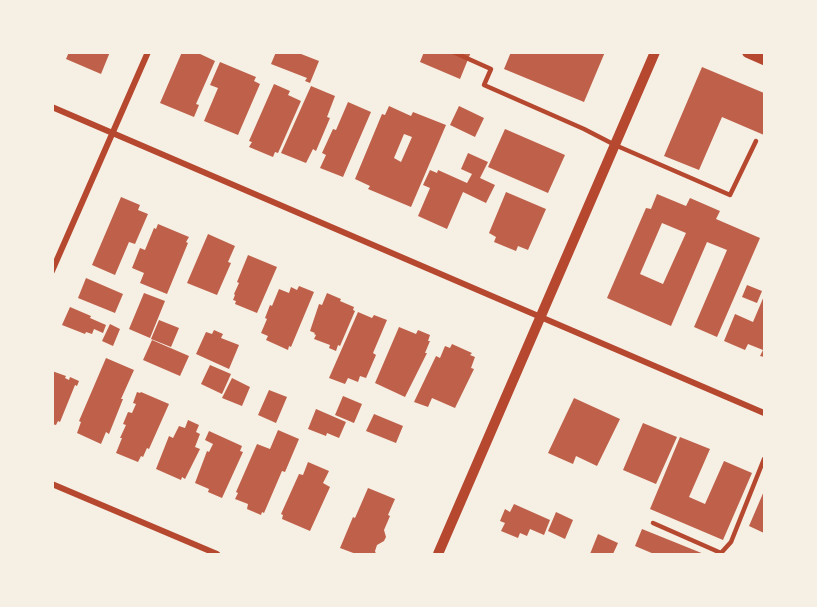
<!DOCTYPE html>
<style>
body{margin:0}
#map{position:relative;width:817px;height:607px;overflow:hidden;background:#f6efe4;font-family:Manrope,sans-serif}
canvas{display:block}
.frame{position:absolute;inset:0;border:54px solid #f6efe4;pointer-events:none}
</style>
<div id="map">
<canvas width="817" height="607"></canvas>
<div class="frame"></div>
</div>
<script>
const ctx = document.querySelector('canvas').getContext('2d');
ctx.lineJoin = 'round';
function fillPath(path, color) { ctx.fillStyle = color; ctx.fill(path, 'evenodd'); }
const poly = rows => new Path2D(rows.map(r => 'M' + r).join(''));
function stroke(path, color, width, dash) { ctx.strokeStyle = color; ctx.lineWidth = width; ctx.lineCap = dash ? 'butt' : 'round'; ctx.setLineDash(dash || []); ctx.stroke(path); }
fillPath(poly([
 [69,52,110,52,101,74,66,59],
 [182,52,196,52,215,61,196,104,199,105,194,117,160,103],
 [276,52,296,52,319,61,310,83,305,81,307,78,271,64],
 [424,52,471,52,460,79,420,62],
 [511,52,605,52,584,102,504,69],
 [220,62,256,77,254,81,260,84,238,135,204,121,218,88,210,85],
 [702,67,764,93,764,135,722,117,699,170,664,156],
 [274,84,290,91,288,95,301,101,278,153,275,152,273,157,249,147,252,142,249,141],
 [311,86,335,96,327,117,330,118,316,151,313,149,306,163,281,153],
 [348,102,371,112,343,177,320,168,326,155,322,153,333,129,336,130],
 [389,106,411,116,413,112,446,125,411,207,368,189,370,186,355,179,382,114,385,115],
 [404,134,412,137,401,162,394,158],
 [459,106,484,118,475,137,450,125],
 [505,129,565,155,548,193,488,167],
 [468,153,488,162,480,178,495,185,486,203,463,192,447,229,418,216,430,188,423,185,430,170,437,173,438,170,467,183,472,174,461,169],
 [506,192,546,209,528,250,518,246,516,251,494,242,496,237,489,233],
 [657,194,686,206,690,198,720,211,716,219,760,238,717,337,694,327,727,250,707,242,671,326,607,298,646,208,651,209],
 [662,223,686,233,663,284,640,274],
 [121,197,140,205,138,210,148,214,135,244,129,242,115,275,92,265],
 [158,224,189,237,186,242,188,243,167,294,140,283,144,273,132,268,140,248,145,250,154,228,156,229],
 [208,234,235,246,228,262,231,263,217,295,187,283],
 [248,255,277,267,257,313,235,304,236,301,233,300,235,295,234,294,239,283,237,282],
 [86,278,123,294,115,313,78,298],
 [747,285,762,291,757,303,742,297],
 [299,286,314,292,291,347,289,346,288,350,266,340,268,336,261,333,267,319,265,318,270,305,272,306,279,289,289,293,291,287,297,290],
 [144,293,165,301,150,338,129,329],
 [327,293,341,299,340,301,354,307,353,310,355,311,340,346,338,345,336,351,329,348,330,345,314,339,316,335,314,334,315,333,310,331,319,304,322,305],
 [764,296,764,357,760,356,763,350,748,344,745,350,724,341,735,314,753,322],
 [70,307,91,316,90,318,106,325,103,333,94,329,92,334,86,332,85,334,62,325],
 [358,312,372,318,374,315,387,320,373,353,376,355,366,378,360,376,358,382,348,378,345,384,329,378],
 [159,320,179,328,171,347,151,339],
 [110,324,120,329,113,346,102,341],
 [399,327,416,334,418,330,430,335,428,341,430,341,425,353,427,353,405,397,375,383],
 [214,330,223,334,221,338,239,345,229,369,196,354,206,332,212,334],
 [152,340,189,356,180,376,143,360],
 [452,344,472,353,470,355,475,357,471,368,474,369,455,408,432,398,428,407,414,402,436,356,440,358,445,346,450,348],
 [106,358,134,370,121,399,123,399,109,434,106,432,101,444,77,433,81,422,79,421],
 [210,365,231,374,222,394,201,384],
 [52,371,66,376,65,378,69,380,70,377,79,381,77,386,75,385,60,422,58,421,56,425,52,424],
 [232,378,250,387,242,406,222,398],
 [269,390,287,397,276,423,258,415],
 [137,392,140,393,141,392,169,404,149,449,147,448,143,457,141,456,138,462,116,453,122,438,120,438,126,425,123,424,128,412,132,413,136,404,133,403],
 [343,396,362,404,354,423,335,415],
 [574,398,620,419,597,466,576,456,573,464,548,453],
 [316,409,346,422,339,438,327,433,326,436,308,429],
 [374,414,403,426,396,443,366,431],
 [188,420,199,425,196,432,200,434,195,447,200,449,185,479,182,477,181,480,156,469,169,436,173,438,179,426,185,428],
 [643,423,677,437,656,484,623,470],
 [278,430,299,439,285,472,282,471,264,513,262,512,261,515,247,509,248,504,235,499,238,493,236,492,257,444,270,449],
 [209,431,242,446,240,451,243,452,222,498,208,492,209,489,195,483,207,451,209,452,213,444,205,440],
 [680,437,710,449,689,497,705,504,724,461,752,473,723,540,650,509],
 [308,462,329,471,323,483,330,487,310,531,282,519,283,515,281,514,299,474,303,475],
 [368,488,395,499,388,515,390,516,384,530,386,537,384,541,377,545,375,551,376,554,356,554,340,548,353,517,355,518],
 [764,491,764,533,749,526],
 [514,504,550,520,544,535,530,529,527,536,520,533,518,538,501,531,505,523,500,521,505,509,510,512],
 [556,512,573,520,565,539,548,531],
 [642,529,704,554,654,554,635,546],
 [598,534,618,543,613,554,590,554]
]), '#bf614a');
stroke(poly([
 [453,52,491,69,484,85,584,129,615,145,730,195,756,141],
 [653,523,721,553,731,542,764,459]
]), '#b5482f', 4.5);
stroke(poly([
 [52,107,764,413],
 [52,271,148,52],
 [52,484,217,554]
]), '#b5482f', 6);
stroke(poly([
 [438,554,655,52]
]), '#b5482f', 10);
stroke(poly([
 [748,52,764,59]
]), '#b5482f', 12);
</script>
